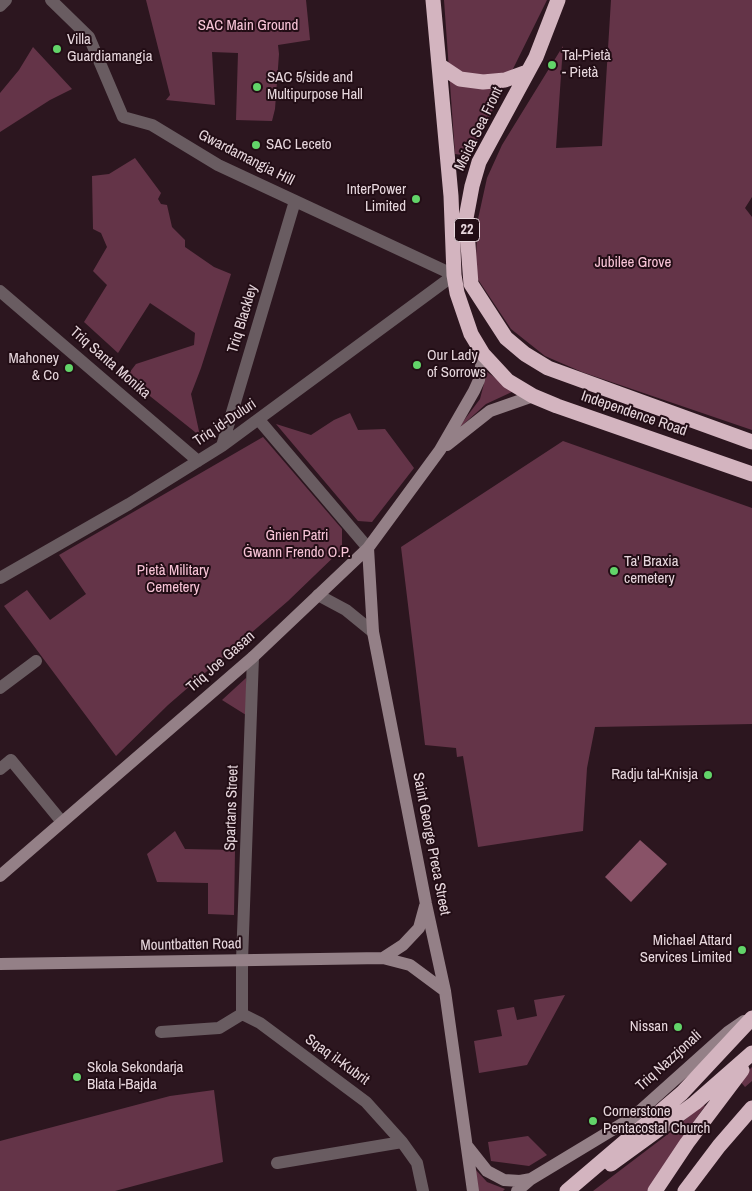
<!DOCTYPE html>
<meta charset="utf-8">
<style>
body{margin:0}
canvas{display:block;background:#2c161f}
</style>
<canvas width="752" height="1191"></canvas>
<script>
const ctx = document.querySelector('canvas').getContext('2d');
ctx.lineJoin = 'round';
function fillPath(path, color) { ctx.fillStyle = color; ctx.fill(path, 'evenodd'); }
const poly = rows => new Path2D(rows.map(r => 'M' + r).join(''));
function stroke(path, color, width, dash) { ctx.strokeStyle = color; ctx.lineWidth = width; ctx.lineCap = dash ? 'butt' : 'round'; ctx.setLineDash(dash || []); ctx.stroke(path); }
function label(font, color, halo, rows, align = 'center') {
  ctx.font = font + ' "Archivo Narrow",sans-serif'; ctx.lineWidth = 4; ctx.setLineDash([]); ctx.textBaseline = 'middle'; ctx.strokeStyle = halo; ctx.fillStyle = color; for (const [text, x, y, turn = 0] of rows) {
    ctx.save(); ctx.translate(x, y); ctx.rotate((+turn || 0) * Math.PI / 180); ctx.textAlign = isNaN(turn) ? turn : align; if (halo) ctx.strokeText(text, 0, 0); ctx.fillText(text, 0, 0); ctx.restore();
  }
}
fillPath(poly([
 [146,0,306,0,310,40,278,45,279,54,275,109,272,121,236,120,238,53,212,52,215,105,166,100,170,95],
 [444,0,547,0,470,156,455,154],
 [611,0,752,0,752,197,745,208,752,217,752,430,582,372,545,356,511,329,475,275,478,219,487,178,502,145,563,46,556,148,602,146],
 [33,47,72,89,50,100,0,132,0,93,19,70],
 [135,158,161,193,158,199,161,204,167,205,172,227,185,240,185,247,214,267,231,274,201,368,191,394,200,436,126,377,136,364,194,345,195,333,150,303,118,353,84,322,107,285,93,271,107,247,101,233,93,229,92,176,109,174],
 [487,372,514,391,486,404,456,431,480,399],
 [350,413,358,430,385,429,414,468,372,522,358,521,276,424,311,435,334,420],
 [263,437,342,529,342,549,288,601,168,705,116,756,4,606,27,590,50,620,86,594,59,555],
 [563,441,752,508,752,724,595,727,587,768,583,831,478,847,463,756,457,757,456,748,425,745,401,547],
 [246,678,246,715,222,700],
 [175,831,185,849,235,850,234,915,208,914,208,883,157,882,147,854],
 [565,995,527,1065,479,1073,474,1041,502,1036,497,1010,514,1007,517,1020,537,1016,534,1000],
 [752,1067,752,1081,745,1087,739,1080],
 [214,1090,223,1162,115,1191,0,1191,0,1141,170,1096],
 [703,1104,705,1106,687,1131,648,1191,593,1191,672,1131],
 [528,1136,547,1155,529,1166,491,1161,488,1142],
 [475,1169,487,1182,505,1189,503,1191,478,1191]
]), '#643448');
fillPath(poly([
 [640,840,667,864,631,902,605,877]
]), '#885267');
stroke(poly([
 [0,6,6,0],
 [0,291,198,461],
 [259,420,368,548],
 [222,446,295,201],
 [0,578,129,504,222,446,454,275,218,165,152,125,123,117,89,37,51,0],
 [318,595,346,610,373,632],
 [253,657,242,961,242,1014,260,1023,366,1102,402,1142,417,1163,423,1191],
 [0,688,36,661],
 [0,769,11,760,62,822],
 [161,1032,219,1028,242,1014],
 [277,1163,402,1142]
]), '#695c61', 12);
stroke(poly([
 [447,445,490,411,533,396],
 [368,548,373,632,426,904,445,991,473,1191],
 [0,876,253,657,368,548,440,450,474,391,479,380,483,354],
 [383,958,403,945,419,928,425,906],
 [0,964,383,958,410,965,445,991],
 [468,1147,487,1171,504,1180,520,1181,531,1179],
 [517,1191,531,1179,632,1118,728,1032,744,1021]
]), '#948087', 12);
stroke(poly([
 [433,0,451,196,454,275,457,293,471,334,483,354,508,381,533,396,557,406,752,474],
 [558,0,536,57,479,162,472,186,466,218,471,284,506,338,525,354,548,368,752,442],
 [439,65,460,79,483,82,505,80,527,72],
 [611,1164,695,1103,752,1053],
 [567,1191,682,1093,752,1018],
 [655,1191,687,1143,742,1070],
 [685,1191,719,1146,752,1108]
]), '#d3b4bf', 15);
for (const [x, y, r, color] of [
 [57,49,5,"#62d469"],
 [552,65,5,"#62d469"],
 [257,87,5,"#62d469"],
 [256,145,5,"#62d469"],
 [416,199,5,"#62d469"],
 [417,365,5,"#62d469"],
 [69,368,5,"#62d469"],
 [614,571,5,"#62d469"],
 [708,775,5,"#62d469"],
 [742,950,5,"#62d469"],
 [678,1027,5,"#62d469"],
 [77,1077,5,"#62d469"],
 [593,1121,5,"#62d469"]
]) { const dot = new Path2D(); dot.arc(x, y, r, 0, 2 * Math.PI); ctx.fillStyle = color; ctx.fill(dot); stroke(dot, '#220d15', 2); }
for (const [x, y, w] of [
 [467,230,25]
]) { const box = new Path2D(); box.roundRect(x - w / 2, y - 11.5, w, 23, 4); ctx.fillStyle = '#220d15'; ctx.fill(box); stroke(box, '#e7d7dd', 1); }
label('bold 14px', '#e7d7dd', null, [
 ["22",467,230]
]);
label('15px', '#f9c5d8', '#220d15', [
 ["SAC Main Ground",248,26],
 ["Jubilee Grove",633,263],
 ["Ġnien Patri",297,536],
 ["Ġwann Frendo O.P.",297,553],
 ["Pietà Military",173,571],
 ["Cemetery",173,588]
]);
label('15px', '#e7d7dd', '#220d15', [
 ["Villa",67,40],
 ["Guardiamangia",67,57],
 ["Tal-Pietà",562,56],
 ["- Pietà",562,73],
 ["SAC 5/side and",267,78],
 ["Multipurpose Hall",267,95],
 ["SAC Leceto",266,145],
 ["InterPower",406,190,"right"],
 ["Limited",406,207,"right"],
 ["Our Lady",427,356],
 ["of Sorrows",427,373],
 ["Mahoney",59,359,"right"],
 ["& Co",59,376,"right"],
 ["Ta' Braxia",624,562],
 ["cemetery",624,579],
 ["Radju tal-Knisja",698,775,"right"],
 ["Michael Attard",732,941,"right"],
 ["Services Limited",732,958,"right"],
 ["Nissan",668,1027,"right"],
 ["Skola Sekondarja",87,1068],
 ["Blata l-Bajda",87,1085],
 ["Cornerstone",603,1112],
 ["Pentacostal Church",603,1129]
], 'left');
label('15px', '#e7d7dd', '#220d15', [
 ["Msida Sea Front",479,129,-64],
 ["Gwardamangia Hill",246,158,27],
 ["Triq Blackley",243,319,-73],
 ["Triq Santa Monika",110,363,41],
 ["Independence Road",634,414,19],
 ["Triq id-Duluri",225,423,-34],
 ["Triq Joe Gasan",221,662,-41],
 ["Spartans Street",232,808,-88],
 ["Saint George Preca Street",431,844,79],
 ["Mountbatten Road",191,945,-1],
 ["Sqaq il-Kubrit",337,1060,36],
 ["Triq Nazzjonali",669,1061,-42]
]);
</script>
